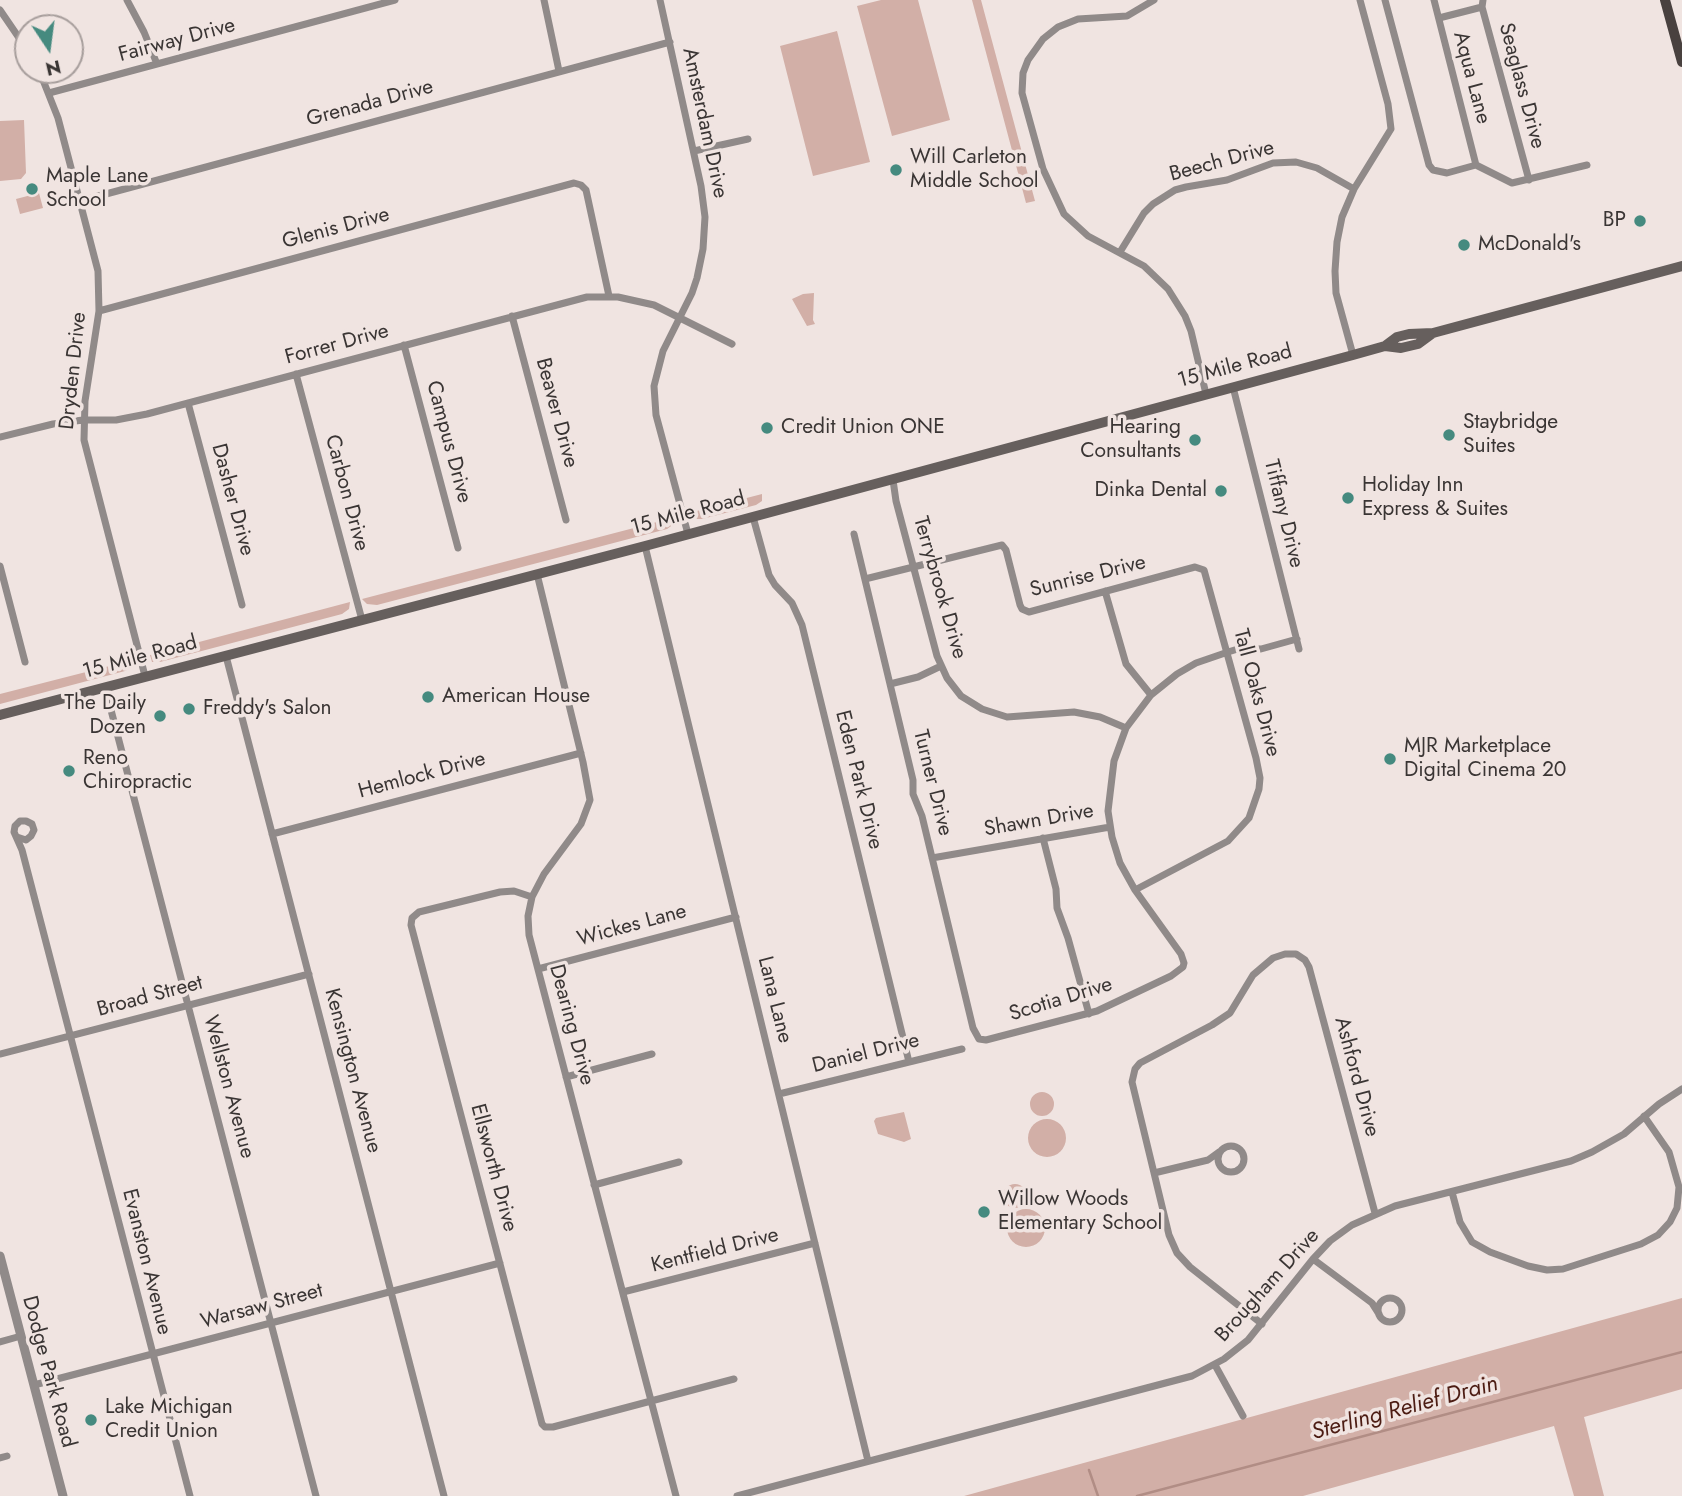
<!DOCTYPE html>
<style>
body{margin:0}
#map{position:relative;width:1682px;height:1496px;overflow:hidden;background:#f0e4e1;font-family:Jost,sans-serif}
canvas{display:block}
.north{position:absolute;left:14px;top:14px;width:70px;height:70px;box-sizing:border-box;background:#f0e4e1;border:2px solid #a79e9c;border-radius:50%;rotate:167deg;font-size:19px;font-weight:700;line-height:28px;text-align:center;color:#3a3534}
.north::after{content:'';display:block;margin:auto;width:24px;height:32px;background:#458a7f;clip-path:polygon(50% 0,100% 100%,50% 72%,0 100%)}
</style>
<div id="map">
<canvas width="1682" height="1496"></canvas>
<div class="north">N</div>
</div>
<script>
const ctx = document.querySelector('canvas').getContext('2d');
ctx.lineJoin = 'round';
function fillPath(path, color) { ctx.fillStyle = color; ctx.fill(path, 'evenodd'); }
const poly = rows => new Path2D(rows.map(r => 'M' + r).join(''));
function stroke(path, color, width, dash) { ctx.strokeStyle = color; ctx.lineWidth = width; ctx.lineCap = dash ? 'butt' : 'round'; ctx.setLineDash(dash || []); ctx.stroke(path); }
function label(font, color, halo, rows, align = 'center') {
  ctx.font = font + ' Jost,sans-serif'; ctx.lineWidth = 7; ctx.setLineDash([]); ctx.textBaseline = 'middle'; ctx.strokeStyle = halo; ctx.fillStyle = color; for (const [text, x, y, turn = 0] of rows) {
    ctx.save(); ctx.translate(x, y); ctx.rotate((+turn || 0) * Math.PI / 180); ctx.textAlign = isNaN(turn) ? turn : align; if (halo) ctx.strokeText(text, 0, 0); ctx.fillText(text, 0, 0); ctx.restore();
  }
}
fillPath(poly([
 [881,0,918,0,950,120,892,136,857,6],
 [972,0,981,0,1035,201,1026,203],
 [837,31,870,162,813,176,780,46],
 [24,120,26,173,21,179,0,181,0,121],
 [39,193,43,208,20,214,16,199],
 [814,293,813,320,815,324,807,326,792,299,803,294],
 [762,494,762,501,756,505,702,519,694,519,689,513],
 [676,517,674,524,667,529,377,605,367,604,362,599],
 [350,602,349,609,342,614,160,662,152,662,150,655],
 [129,661,131,668,125,671,0,704,0,694],
 '1030 1104a12 12 0 1 1 24 0a12 12 0 1 1-24 0Z',
 [904,1112,911,1139,904,1142,878,1134,874,1121,876,1118],
 '1028 1138a19 19 0 1 1 38 0a19 19 0 1 1-38 0Z',
 '1003 1196a12 12 0 1 1 24 0a12 12 0 1 1-24 0Z',
 '1007 1228a19 19 0 1 1 38 0a19 19 0 1 1-38 0Z',
 [1682,1298,1682,1389,1584,1417,1604,1496,1574,1496,1554,1426,1303,1496,964,1496]
]), '#d2afa7');
stroke(poly([
 [1089,1470,1098,1496],
 [1137,1496,1682,1352]
]), '#b18d85', 2.5);
stroke(poly([
 [127,0,144,32,157,64],
 [544,0,559,71],
 [660,0,701,186,705,217,703,249,697,278,692,293,663,351,654,386,656,415,688,534],
 [1154,0,1127,16,1078,19,1058,27,1043,39,1028,60,1023,73,1022,93,1043,169,1064,214,1088,236,1144,266,1168,289,1185,316,1191,331,1206,394],
 [1385,0,1429,165,1433,170,1447,173,1476,165,1512,183,1587,165],
 [1434,0,1476,165],
 [1483,0,1482,7,1529,180],
 [0,10,28,51],
 [1439,18,1482,7],
 [39,70,58,118,98,271,99,311,85,401,84,440,145,676],
 [49,93,395,0],
 [694,151,748,139],
 [80,201,670,42],
 [1120,252,1144,213,1153,204,1175,190,1186,187,1227,180,1273,163,1296,162,1317,168,1354,189],
 [99,311,574,183,581,185,586,190,609,296],
 [512,316,566,520],
 [404,345,458,548],
 [1353,355,1336,293,1335,271,1337,242,1342,217,1354,189,1391,129,1388,104,1360,0],
 [296,374,362,620],
 [1233,387,1299,649],
 [188,403,242,605],
 [0,437,53,424,83,420,116,420,147,414,587,297,618,297,654,305,732,344],
 [893,480,896,501,937,656,947,678,961,696,982,709,1007,717,1074,712,1100,717,1126,728],
 [753,517,769,575,775,585,792,603,802,625,909,1062],
 [854,534,913,780,913,794,922,816,973,1028,979,1039,986,1040,1097,1011,1171,976,1183,967,1184,963,1181,954,1135,890,1120,863,1112,837,1108,811,1114,761,1126,728,1151,695,1177,674,1196,663,1228,652,1241,648,1261,649,1297,639],
 [645,546,868,1461],
 [0,566,25,662],
 [537,574,583,762,590,800,581,824,544,874,532,897,528,916,529,935,676,1496],
 [865,579,1002,545,1006,550,1020,605,1022,609,1029,612,1195,567,1204,570,1256,758,1260,778,1259,789,1249,818,1228,841,1135,890],
 [1105,591,1126,664,1151,695],
 [226,656,444,1496],
 [890,684,918,677,941,666],
 [105,687,316,1496],
 [272,834,581,753],
 [17,837,26,840,31,836,34,830,32,824,26,821,20,821,15,826,14,832,22,850,190,1496],
 [1043,838,1056,889,1057,908,1068,938,1089,1014],
 [932,858,1110,827],
 [532,897,514,891,500,892,419,912,412,918,411,925,542,1424,545,1427,553,1427,734,1379],
 [538,969,736,917],
 [0,1054,309,974],
 [566,1077,652,1054],
 [779,1094,962,1049],
 '1218 1159a13 13 0 1 1 26 0a13 13 0 1 1-26 0Z',
 [1154,1173,1208,1160,1219,1152],
 [594,1185,679,1162],
 [1452,1192,1460,1222,1472,1242,1490,1252,1528,1266,1547,1270,1563,1269,1641,1244,1658,1235,1670,1222,1677,1208,1679,1187,1669,1152,1644,1116],
 [1313,1259,1372,1303,1379,1314],
 [623,1292,815,1243],
 '1378 1310a12 12 0 1 1 24 0a12 12 0 1 1-24 0Z',
 [1262,1324,1190,1267,1177,1253,1169,1235,1132,1082,1135,1069,1140,1063,1212,1025,1230,1013,1253,975,1273,958,1285,954,1296,954,1305,960,1309,967,1375,1213],
 [0,1342,21,1336],
 [1215,1365,1243,1416],
 [34,1385,500,1263],
 [0,1458,7,1456],
 [737,1496,1192,1376,1224,1359,1248,1340,1313,1259,1330,1241,1352,1225,1395,1206,1571,1161,1592,1152,1624,1134,1659,1104,1682,1089]
]), '#908a89', 7);
stroke(poly([
 [0,1256,63,1496]
]), '#908a89', 9);
stroke(poly([
 [1385,346,1401,348,1418,344,1433,333,1682,266],
 [0,715,645,546,1353,355,1385,346,1397,337,1409,334,1433,333]
]), '#665f5d', 10);
stroke(poly([
 [1665,0,1682,62]
]), '#49413f', 10);
for (const [x, y, r, color] of [
 [896,170,7,"#458a7f"],
 [32,189,7,"#458a7f"],
 [1640,221,7,"#458a7f"],
 [1464,245,7,"#458a7f"],
 [767,428,7,"#458a7f"],
 [1449,435,7,"#458a7f"],
 [1195,440,7,"#458a7f"],
 [1221,491,7,"#458a7f"],
 [1348,498,7,"#458a7f"],
 [428,697,7,"#458a7f"],
 [189,709,7,"#458a7f"],
 [160,716,7,"#458a7f"],
 [1390,759,7,"#458a7f"],
 [69,771,7,"#458a7f"],
 [984,1212,7,"#458a7f"],
 [91,1420,7,"#458a7f"]
]) { const dot = new Path2D(); dot.arc(x, y, r, 0, 2 * Math.PI); ctx.fillStyle = color; ctx.fill(dot); stroke(dot, '#f0e4e1', 2.5); }
label('21px', '#3a3534', '#f0e4e1', [
 ["Fairway Drive",177,41,-15],
 ["Aqua Lane",1471,78,75],
 ["Seaglass Drive",1521,86,75],
 ["Grenada Drive",370,104,-15],
 ["Amsterdam Drive",704,123,78],
 ["Beech Drive",1222,162,-15],
 ["Glenis Drive",336,229,-15],
 ["Forrer Drive",337,345,-15],
 ["15 Mile Road",1235,367,-15],
 ["Dryden Drive",74,371,-84],
 ["Beaver Drive",556,413,75],
 ["Campus Drive",448,442,75],
 ["Carbon Drive",346,493,75],
 ["Dasher Drive",232,500,75],
 ["15 Mile Road",688,514,-15],
 ["Tiffany Drive",1283,514,76],
 ["Sunrise Drive",1088,577,-14],
 ["Terrybrook Drive",939,588,74],
 ["15 Mile Road",140,658,-15],
 ["Tall Oaks Drive",1256,693,75],
 ["Hemlock Drive",422,776,-15],
 ["Eden Park Drive",858,780,76],
 ["Turner Drive",932,783,76],
 ["Shawn Drive",1039,821,-10],
 ["Wickes Lane",632,926,-15],
 ["Broad Street",150,997,-15],
 ["Lana Lane",774,1000,76],
 ["Scotia Drive",1061,1000,-17],
 ["Dearing Drive",571,1025,75],
 ["Daniel Drive",866,1054,-14],
 ["Kensington Avenue",352,1071,75],
 ["Ashford Drive",1356,1077,75],
 ["Wellston Avenue",228,1087,75],
 ["Ellsworth Drive",493,1168,75],
 ["Kentfield Drive",715,1251,-14],
 ["Evanston Avenue",146,1262,76],
 ["Brougham Drive",1268,1286,-48],
 ["Warsaw Street",262,1307,-15],
 ["Dodge Park Road",48,1372,75]
]);
label('21px', '#3a3534', '#f0e4e1', [
 ["Will Carleton",910,158],
 ["Middle School",910,182],
 ["Maple Lane",46,177],
 ["School",46,201],
 ["BP",1626,221,"right"],
 ["McDonald's",1478,245],
 ["Staybridge",1463,423],
 ["Suites",1463,447],
 ["Credit Union ONE",781,428],
 ["Hearing",1181,428,"right"],
 ["Consultants",1181,452,"right"],
 ["Holiday Inn",1362,486],
 ["Express & Suites",1362,510],
 ["Dinka Dental",1207,491,"right"],
 ["American House",442,697],
 ["The Daily",146,704,"right"],
 ["Dozen",146,728,"right"],
 ["Freddy's Salon",203,709],
 ["MJR Marketplace",1404,747],
 ["Digital Cinema 20",1404,771],
 ["Reno",83,759],
 ["Chiropractic",83,783],
 ["Willow Woods",998,1200],
 ["Elementary School",998,1224],
 ["Lake Michigan",105,1408],
 ["Credit Union",105,1432]
], 'left');
label('italic 23px', '#4c1c13', '#f0e4e1', [
 ["Sterling Relief Drain",1405,1409,-15]
]);
</script>
